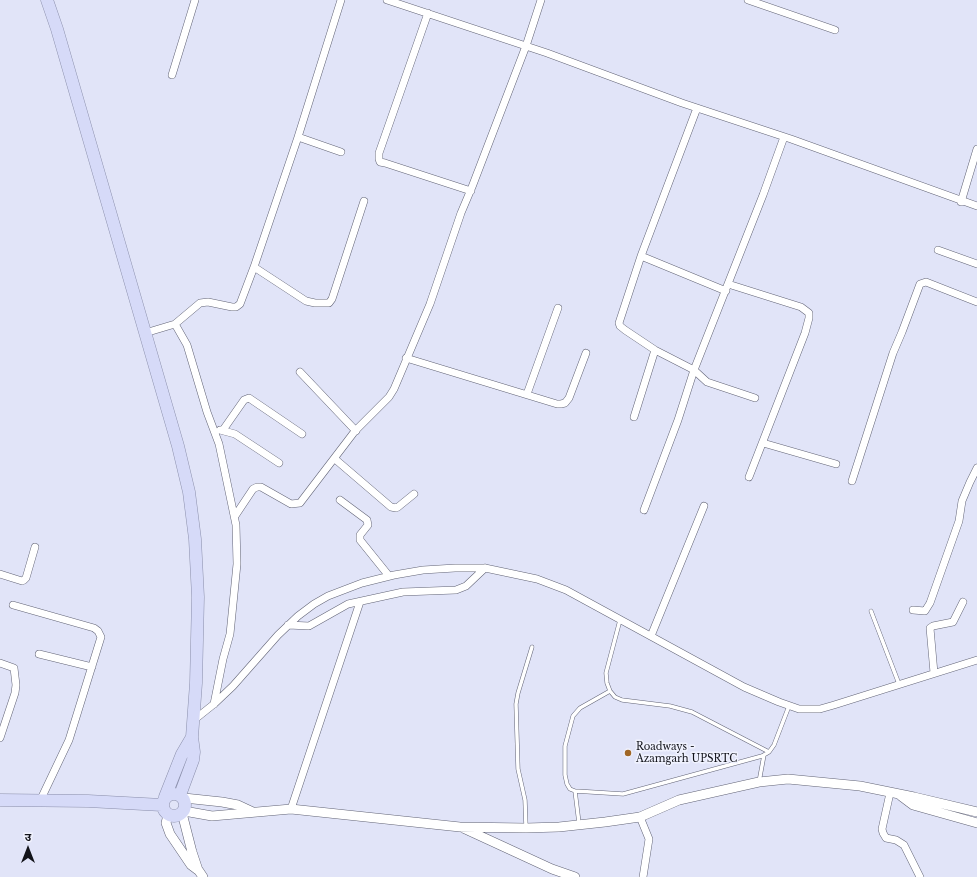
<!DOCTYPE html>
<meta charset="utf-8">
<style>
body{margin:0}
#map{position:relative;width:977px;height:877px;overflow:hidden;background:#e1e4f8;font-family:"Libre Baskerville","Noto Sans Devanagari",serif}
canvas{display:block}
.north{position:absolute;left:8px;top:829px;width:40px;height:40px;-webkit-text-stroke:3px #f0f2fe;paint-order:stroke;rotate:0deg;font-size:11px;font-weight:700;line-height:16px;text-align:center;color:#12131a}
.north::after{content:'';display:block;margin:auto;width:14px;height:18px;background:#12131a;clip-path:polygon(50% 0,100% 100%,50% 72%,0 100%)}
</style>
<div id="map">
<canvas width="977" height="877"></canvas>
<div class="north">उ</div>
</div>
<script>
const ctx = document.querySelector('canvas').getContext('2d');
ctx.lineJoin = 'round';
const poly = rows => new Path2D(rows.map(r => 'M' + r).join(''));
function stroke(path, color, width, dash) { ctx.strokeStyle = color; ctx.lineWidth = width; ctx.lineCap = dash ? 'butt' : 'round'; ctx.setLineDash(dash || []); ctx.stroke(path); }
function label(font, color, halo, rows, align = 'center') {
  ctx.font = font + ' "Libre Baskerville",serif'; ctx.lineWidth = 3; ctx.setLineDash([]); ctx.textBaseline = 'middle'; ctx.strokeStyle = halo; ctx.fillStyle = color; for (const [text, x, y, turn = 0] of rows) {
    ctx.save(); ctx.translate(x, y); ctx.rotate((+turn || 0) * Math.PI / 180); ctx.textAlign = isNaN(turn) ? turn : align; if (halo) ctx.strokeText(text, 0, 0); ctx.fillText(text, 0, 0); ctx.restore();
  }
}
const service = poly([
 [871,611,899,684],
 [620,620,606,673,607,683,610,691,615,697,622,700,670,706,692,712,769,752],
 [610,691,580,708,573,716,565,746,565,775,567,784,570,789,575,791,623,794,762,756,769,752,774,745,789,706],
 [759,782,764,755],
 [575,791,579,823],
 [526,827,525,800,518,769,516,704,518,693,532,647]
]);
const minor = poly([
 [387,0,547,53,682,103,791,139,977,206],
 [748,0,835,30],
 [428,13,379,153,379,159,380,162,385,163,471,191],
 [172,75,195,0],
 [697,108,641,256,619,323,620,326,625,330,655,350,694,370,707,382,755,398],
 [298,137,341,0],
 [961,202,977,149],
 [938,250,977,264],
 [641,256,726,291],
 [254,267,298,137,341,152],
 [728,284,801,307,809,313,809,318,805,333,749,477],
 [175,324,187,345,207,412,219,444,236,525,237,564,230,634,223,659,214,704],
 [145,333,175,324,200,303,208,302,232,307,236,307,240,304,254,267,306,301,315,303,329,303,332,299,364,201],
 [406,358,557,404,561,404,565,403,569,398,586,353],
 [300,372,356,431],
 [527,394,558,308],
 [634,417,655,350],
 [220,430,235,434,279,463],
 [223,430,244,400,249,398,302,434],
 [763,443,836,464],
 [335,459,391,507,396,508,398,507,414,494],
 [852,481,893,353,902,332,920,284,926,282,977,302],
 [340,500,367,520,368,525,360,535,360,540,389,576],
 [644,510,678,420,694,370,763,195,784,137],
 [235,516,253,489,257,487,261,487,291,504,300,503,355,431,389,397,394,389,430,304,461,213,472,187,526,46,541,0],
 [0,574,22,581,24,580,26,578,35,547],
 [13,605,94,628,98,631,101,637,69,740,40,801],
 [913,610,925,611,930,603,959,521,962,501,970,482,977,468],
 [288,625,309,626,348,604,403,592,456,590,466,586,485,568],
 [651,636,704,506],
 [39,654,92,667],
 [0,663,14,668,16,685,15,693,0,738],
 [934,673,930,628,933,626,953,622,963,602],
 [194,720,214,704,233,686,278,635,298,616,314,604,328,596,362,583,394,575,423,570,455,568,485,568,537,579,566,590,744,687,779,702,799,709,820,709,834,705,977,660],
 [890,793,882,829,883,833,886,838,896,840,904,845,920,877],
 [291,809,360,602],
 [640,817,649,839,643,877]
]);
const tertiary = poly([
 [901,796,913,805,977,823],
 [184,798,222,802,238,805,253,812],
 [184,811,212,816,291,809,460,827,526,828,559,827,605,822,640,817,679,800,759,782,788,779,860,786,914,797,977,812],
 [182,813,192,852,198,870],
 [168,815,166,823,170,834,191,865,199,871,203,877],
 [463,828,552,869,575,877]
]);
const trunk = poly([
 [47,0,57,29,178,446,189,492,195,539,198,597,196,683,192,737,194,752,193,760,180,795],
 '163 805a11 11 0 1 1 22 0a11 11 0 1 1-22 0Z',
 [165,797,182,754,192,737],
 [0,800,88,801,162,805]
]);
stroke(service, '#626476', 4.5);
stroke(minor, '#626476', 8);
stroke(tertiary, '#626476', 10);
stroke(trunk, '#8a8eaa', 13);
stroke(service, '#fff', 3.5);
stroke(minor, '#fff', 7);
stroke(tertiary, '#fff', 9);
stroke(trunk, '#d6daf8', 12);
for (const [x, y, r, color] of [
 [628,753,4,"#a06626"]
]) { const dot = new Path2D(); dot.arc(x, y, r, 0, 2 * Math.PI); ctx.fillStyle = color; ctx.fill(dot); stroke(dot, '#f0f2fe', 1.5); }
label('10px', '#12131a', '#f0f2fe', [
 ["Roadways -",636,747],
 ["Azamgarh UPSRTC",636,759]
], 'left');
</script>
